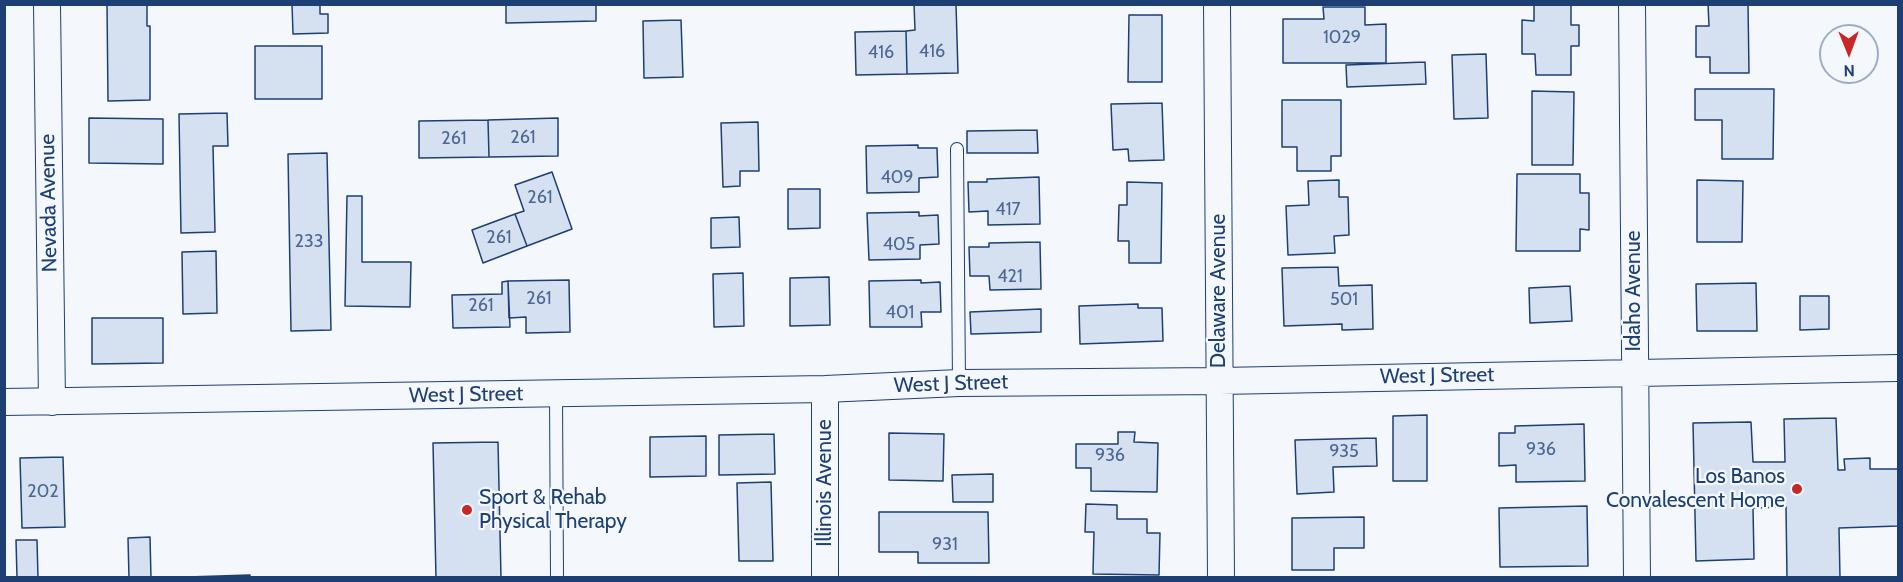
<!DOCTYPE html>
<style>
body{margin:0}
#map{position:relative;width:1903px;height:582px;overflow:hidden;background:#f4f7fb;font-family:Cabin,sans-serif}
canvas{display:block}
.frame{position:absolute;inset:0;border:6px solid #1d3f73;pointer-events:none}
.north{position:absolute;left:1819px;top:24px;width:60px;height:60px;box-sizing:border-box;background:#f4f7fb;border:2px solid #9eadc5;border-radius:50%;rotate:179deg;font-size:16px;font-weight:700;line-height:24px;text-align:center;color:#1d3f73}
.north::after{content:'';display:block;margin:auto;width:21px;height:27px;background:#c62828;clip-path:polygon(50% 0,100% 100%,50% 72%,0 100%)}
</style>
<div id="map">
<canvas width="1903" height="582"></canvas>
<div class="frame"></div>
<div class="north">N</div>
</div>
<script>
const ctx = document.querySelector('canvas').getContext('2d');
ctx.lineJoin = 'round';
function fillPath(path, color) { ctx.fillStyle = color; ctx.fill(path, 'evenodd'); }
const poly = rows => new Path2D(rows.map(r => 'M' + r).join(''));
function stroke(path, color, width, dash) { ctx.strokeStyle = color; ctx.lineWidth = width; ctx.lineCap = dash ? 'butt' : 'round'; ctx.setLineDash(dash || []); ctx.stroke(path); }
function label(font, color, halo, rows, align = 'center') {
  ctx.font = font + ' Cabin,sans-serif'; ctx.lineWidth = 4.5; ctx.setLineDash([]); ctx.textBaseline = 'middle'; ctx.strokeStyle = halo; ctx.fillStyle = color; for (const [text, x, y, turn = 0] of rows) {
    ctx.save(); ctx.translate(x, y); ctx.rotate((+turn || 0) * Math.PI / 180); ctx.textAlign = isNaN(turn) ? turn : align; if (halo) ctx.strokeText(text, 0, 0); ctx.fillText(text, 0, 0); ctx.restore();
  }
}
const building = poly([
 [107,4,147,4,147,26,150,26,150,100,108,101,107,4],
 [292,4,320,4,320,14,328,14,328,33,293,34,292,4],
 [506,4,596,4,596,21,506,23,506,4],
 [914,4,956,4,958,73,907,74,906,31,915,30,914,4],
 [1534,4,1571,4,1571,25,1579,25,1579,46,1571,46,1571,75,1536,75,1535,54,1522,54,1522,20,1534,21,1534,4],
 [1708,4,1748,4,1749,73,1710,73,1710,57,1696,57,1696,26,1709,26,1708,4],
 [1323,7,1365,7,1365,25,1386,24,1386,63,1283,63,1283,19,1324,19,1323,7],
 [1129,15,1162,15,1162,82,1128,82,1129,15],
 [681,20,683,77,644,78,643,21,681,20],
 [906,31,907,74,856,75,855,32,906,31],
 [255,46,322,46,322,99,255,99,255,46],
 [1486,54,1488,118,1454,119,1452,55,1486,54],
 [1425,62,1426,84,1347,87,1346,65,1425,62],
 [1695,89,1774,89,1773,159,1722,159,1722,120,1695,120,1695,89],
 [1532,91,1574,92,1573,165,1532,165,1532,91],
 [1282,100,1341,100,1341,156,1331,156,1331,171,1297,171,1297,147,1282,147,1282,100],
 [1162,103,1164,160,1129,161,1128,149,1113,150,1111,104,1162,103],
 [227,113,228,146,213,146,215,232,181,233,179,114,227,113],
 [89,118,163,119,163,164,89,163,89,118],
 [558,118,558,156,489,157,488,120,558,118],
 [488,120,489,157,419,158,419,121,488,120],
 [758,122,759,171,740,171,740,186,723,187,721,123,758,122],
 [1037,130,1038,153,967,153,967,131,1037,130],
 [918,145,918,148,937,148,938,177,919,178,919,192,867,193,866,146,918,145],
 [327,153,331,330,291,331,288,154,327,153],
 [552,172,572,229,527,246,515,214,524,211,515,185,552,172],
 [1517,174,1580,174,1580,193,1589,193,1589,230,1580,229,1580,251,1516,251,1517,174],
 [1039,177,1040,224,988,225,988,211,969,212,968,182,987,182,987,179,1039,177],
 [1339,180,1339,197,1348,197,1349,235,1334,236,1335,253,1288,255,1286,206,1309,205,1308,181,1339,180],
 [1697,180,1743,181,1742,242,1697,242,1697,180],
 [1127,182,1162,183,1161,263,1129,263,1129,241,1118,241,1119,205,1127,205,1127,182],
 [788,189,820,189,820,228,788,229,788,189],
 [347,196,362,196,362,262,411,262,410,307,345,306,347,196],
 [919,212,919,216,938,215,939,244,920,245,920,259,869,260,867,213,919,212],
 [515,214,527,246,483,263,472,230,515,214],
 [739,217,740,247,711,248,711,218,739,217],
 [1040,242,1041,289,990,290,989,276,970,276,969,247,989,247,989,243,1040,242],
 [216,251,217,313,183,314,182,252,216,251],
 [1338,267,1339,286,1372,285,1373,329,1342,330,1342,324,1284,326,1282,268,1338,267],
 [743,273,744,326,714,327,713,274,743,273],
 [829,277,830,325,790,326,790,278,829,277],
 [569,280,570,332,526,333,526,317,509,318,508,281,569,280],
 [921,280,921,283,940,282,941,312,921,312,922,327,870,327,869,281,921,280],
 [508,281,510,327,453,328,452,295,502,294,502,282,508,281],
 [1756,283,1757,331,1697,331,1696,284,1756,283],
 [1570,286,1572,321,1530,323,1529,288,1570,286],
 [1800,296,1829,296,1829,329,1800,330,1800,296],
 [1138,304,1138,308,1162,308,1163,341,1080,344,1079,306,1138,304],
 [1041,309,1041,332,971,334,970,312,1041,309],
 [92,318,163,318,163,363,92,364,92,318],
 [1427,415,1427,481,1393,481,1393,416,1427,415],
 [1836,418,1838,470,1845,470,1844,459,1870,458,1870,469,1898,469,1898,526,1839,528,1840,578,1787,578,1786,507,1753,508,1754,559,1696,561,1693,423,1751,422,1753,462,1785,462,1784,419,1836,418],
 [1584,424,1585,481,1516,482,1516,465,1499,466,1499,433,1515,433,1515,426,1584,424],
 [1118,432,1135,432,1134,442,1158,443,1157,492,1091,491,1091,468,1076,468,1076,444,1118,444,1118,432],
 [889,433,944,434,943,481,889,480,889,433],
 [774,434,775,474,719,475,719,435,774,434],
 [706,436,706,476,650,477,650,437,706,436],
 [1376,438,1377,466,1333,467,1334,492,1297,494,1295,440,1376,438],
 [498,442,501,578,436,578,433,443,498,442],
 [63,457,65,527,22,528,20,458,63,457],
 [993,474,993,502,953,502,952,475,993,474],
 [771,482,773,561,739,561,737,483,771,482],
 [1086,504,1117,505,1117,519,1147,519,1147,533,1160,533,1159,575,1093,574,1094,532,1085,532,1086,504],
 [1587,506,1588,566,1500,567,1499,508,1587,506],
 [879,512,988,512,989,563,918,563,918,552,879,552,879,512],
 [1364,517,1364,548,1334,548,1334,570,1292,570,1292,518,1364,517],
 [150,537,151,578,129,578,128,538,150,537],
 [16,540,37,540,38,578,17,578,16,540],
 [250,575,250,578,187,578,187,577,250,575]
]);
fillPath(building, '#d5e0f0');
stroke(building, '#1d3f73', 1.5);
const lane = poly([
 [957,149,959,383],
 [556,393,557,578]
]);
const street = poly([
 [47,4,52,402],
 [1217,4,1221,578],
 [1632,4,1637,578],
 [825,389,825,578],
 [4,402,825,389,959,383,1220,381,1898,368]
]);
stroke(lane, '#1d3f73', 14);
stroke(street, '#1d3f73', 28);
stroke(lane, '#f4f7fb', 12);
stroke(street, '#f4f7fb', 26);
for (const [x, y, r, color] of [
 [1797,489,6,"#c62828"],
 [467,510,6,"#c62828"]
]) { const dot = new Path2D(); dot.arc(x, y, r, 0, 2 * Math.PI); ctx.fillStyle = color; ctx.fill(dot); stroke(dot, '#f4f7fb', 2); }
label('18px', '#4b6792', null, [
 ["1029",1342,38],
 ["416",932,52],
 ["416",881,53],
 ["261",523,138],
 ["261",454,139],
 ["409",897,178],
 ["261",540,198],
 ["417",1008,210],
 ["261",499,238],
 ["233",309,242],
 ["405",899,245],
 ["421",1010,277],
 ["261",539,299],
 ["501",1344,300],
 ["261",481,306],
 ["401",900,313],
 ["936",1541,450],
 ["935",1344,452],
 ["936",1110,456],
 ["202",43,492],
 ["931",945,545]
]);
label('21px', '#1d3f73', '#f4f7fb', [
 ["Nevada Avenue",49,203,-91],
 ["Delaware Avenue",1219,291,-90],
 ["Idaho Avenue",1634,291,-90],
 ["West J Street",1437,376,-1],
 ["West J Street",951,384,-2],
 ["West J Street",466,395,-1],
 ["Illinois Avenue",825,483,-90]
]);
label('21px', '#1d3f73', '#f4f7fb', [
 ["Los Banos",1785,477],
 ["Convalescent Home",1785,501],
 ["Sport & Rehab",479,498,"left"],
 ["Physical Therapy",479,522,"left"]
], 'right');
</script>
